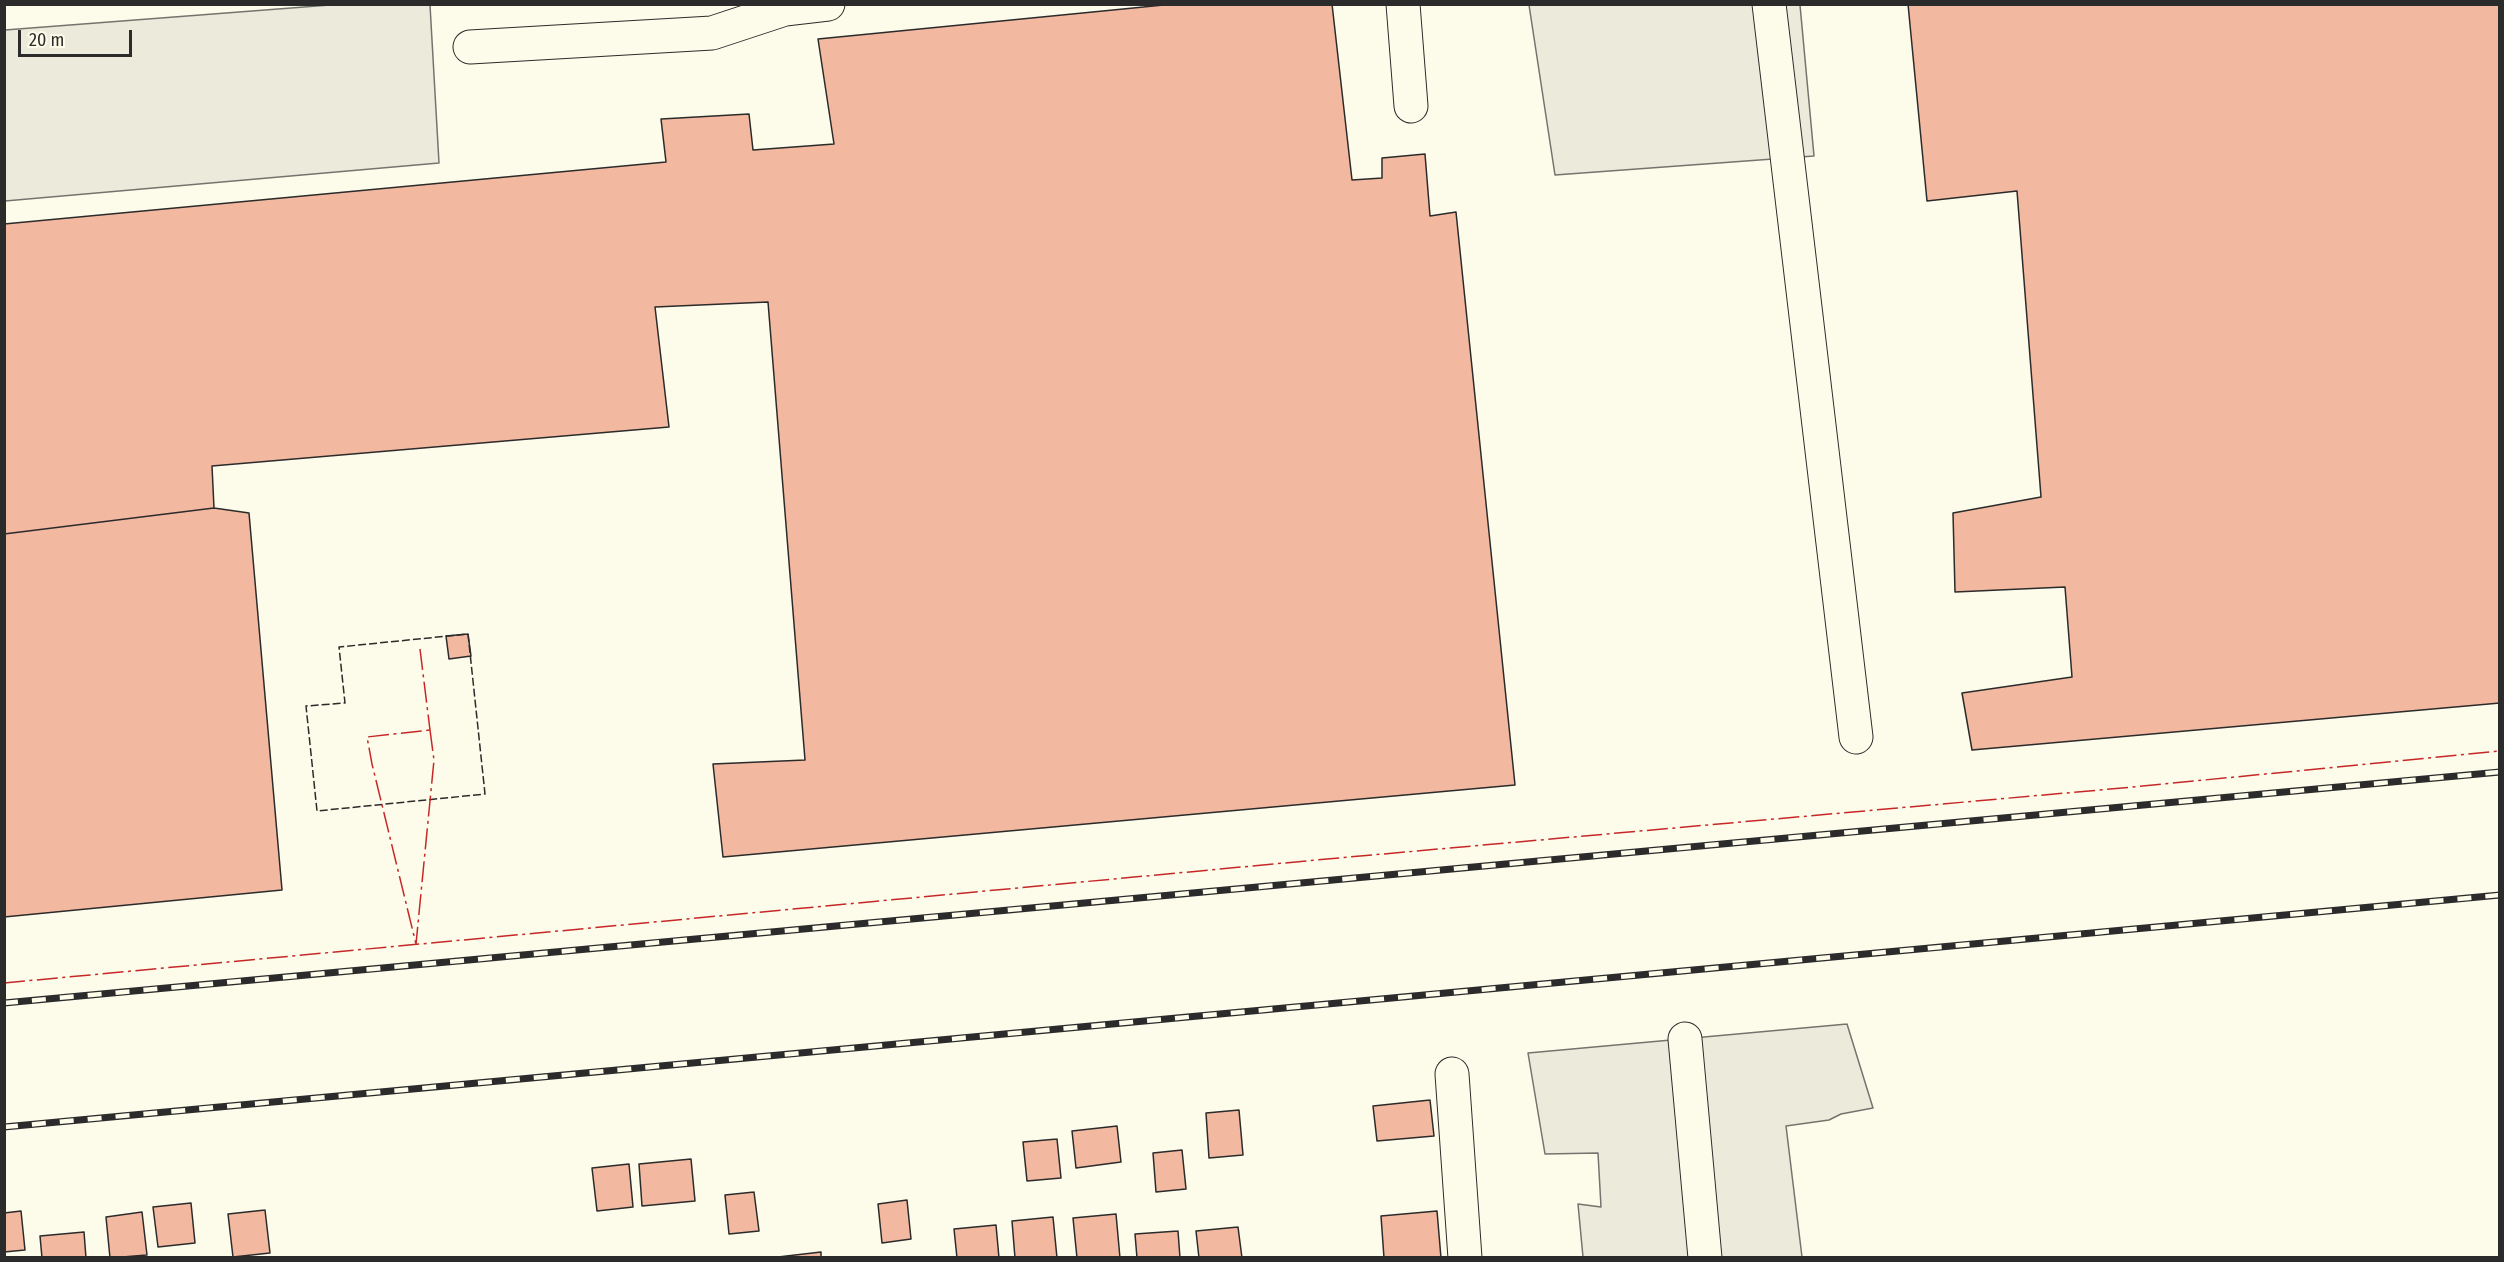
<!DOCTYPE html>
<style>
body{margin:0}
#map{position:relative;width:2504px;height:1262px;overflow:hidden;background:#fdfbea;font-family:"Fira Sans Condensed",sans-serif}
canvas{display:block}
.frame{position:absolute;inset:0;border:6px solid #2b2b2b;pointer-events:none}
.scale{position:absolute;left:18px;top:30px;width:114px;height:27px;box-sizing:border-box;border:3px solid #2b2b2b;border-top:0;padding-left:8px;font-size:18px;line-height:21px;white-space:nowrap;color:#2b2b2b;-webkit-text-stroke:4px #fdfbea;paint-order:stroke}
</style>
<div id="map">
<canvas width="2504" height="1262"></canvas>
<div class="frame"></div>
<div class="scale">20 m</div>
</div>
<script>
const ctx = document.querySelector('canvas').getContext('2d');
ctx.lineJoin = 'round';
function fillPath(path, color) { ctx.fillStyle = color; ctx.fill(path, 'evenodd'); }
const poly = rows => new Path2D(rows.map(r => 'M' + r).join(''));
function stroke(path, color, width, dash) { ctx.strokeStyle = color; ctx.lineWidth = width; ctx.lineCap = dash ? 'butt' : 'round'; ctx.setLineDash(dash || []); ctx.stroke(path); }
const parking = poly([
 [343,4,430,5,439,163,5,201,5,30,343,4],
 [1529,5,1800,5,1814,156,1555,175,1529,5],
 [1847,1024,1873,1108,1841,1114,1829,1120,1786,1126,1802,1257,1583,1257,1578,1204,1601,1207,1598,1153,1545,1154,1528,1053,1847,1024]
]);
fillPath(parking, '#eceadb');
stroke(parking, '#74746e', 1.5);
const building = poly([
 [1174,4,1332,4,1352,180,1382,178,1382,158,1425,154,1430,216,1456,212,1515,785,723,857,713,764,805,760,768,302,655,307,669,427,212,466,214,508,4,534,4,224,666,162,661,119,749,114,753,150,834,144,818,39,1174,4],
 [1908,4,2500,4,2500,703,1972,750,1962,693,2072,677,2065,587,1955,592,1953,513,2041,497,2017,191,1927,201,1908,4],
 [214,508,249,513,282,890,4,917,4,534,214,508],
 [468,634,471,656,449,659,446,636,468,634],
 [1430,1100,1434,1136,1377,1141,1373,1106,1430,1100],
 [1239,1110,1243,1155,1209,1158,1206,1113,1239,1110],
 [1117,1126,1121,1162,1076,1168,1072,1131,1117,1126],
 [1057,1139,1061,1178,1027,1181,1023,1142,1057,1139],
 [1182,1150,1186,1189,1156,1192,1153,1153,1182,1150],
 [691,1159,695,1201,642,1206,639,1164,691,1159],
 [629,1164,633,1207,597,1211,592,1168,629,1164],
 [754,1192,759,1231,729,1234,725,1195,754,1192],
 [907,1200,911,1239,882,1243,878,1204,907,1200],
 [191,1203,195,1243,158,1247,153,1207,191,1203],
 [265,1210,270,1253,233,1257,228,1214,265,1210],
 [21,1211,25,1250,4,1252,4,1213,21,1211],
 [1437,1211,1441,1258,1384,1258,1381,1216,1437,1211],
 [142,1212,147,1255,110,1258,106,1217,142,1212],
 [1116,1214,1120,1258,1077,1258,1073,1218,1116,1214],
 [1053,1217,1057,1258,1015,1258,1012,1221,1053,1217],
 [996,1225,999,1258,957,1258,954,1229,996,1225],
 [1238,1227,1242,1258,1199,1258,1196,1231,1238,1227],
 [1178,1231,1180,1258,1137,1258,1135,1234,1178,1231],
 [84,1232,86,1258,42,1258,40,1236,84,1232],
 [821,1252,821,1258,778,1258,778,1257,821,1252]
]);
fillPath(building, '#f2b8a0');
stroke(building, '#2b2b2b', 1.5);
const minor = poly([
 [1403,4,1411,106],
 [1769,4,1856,737],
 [470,47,712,33,785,9,828,4],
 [1685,1039,1705,1258],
 [1452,1074,1465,1258]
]);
stroke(minor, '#2b2b2b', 35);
stroke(minor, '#fdfbea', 33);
const rail = poly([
 [4,1003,2500,772],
 [4,1127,2500,895]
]);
stroke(rail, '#2b2b2b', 7);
stroke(rail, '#fdfbea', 4.5, [14]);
stroke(poly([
 [468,634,485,794,317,811,306,706,345,703,339,647,468,634]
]), '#2b2b2b', 1.5, [8, 3]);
stroke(poly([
 [420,649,430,730],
 [430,730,434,760,416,944,372,764,367,737,430,730],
 [4,983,1327,859,2133,787,2500,751]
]), '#c62828', 1.5, [21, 4.5, 3, 4.5]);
</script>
